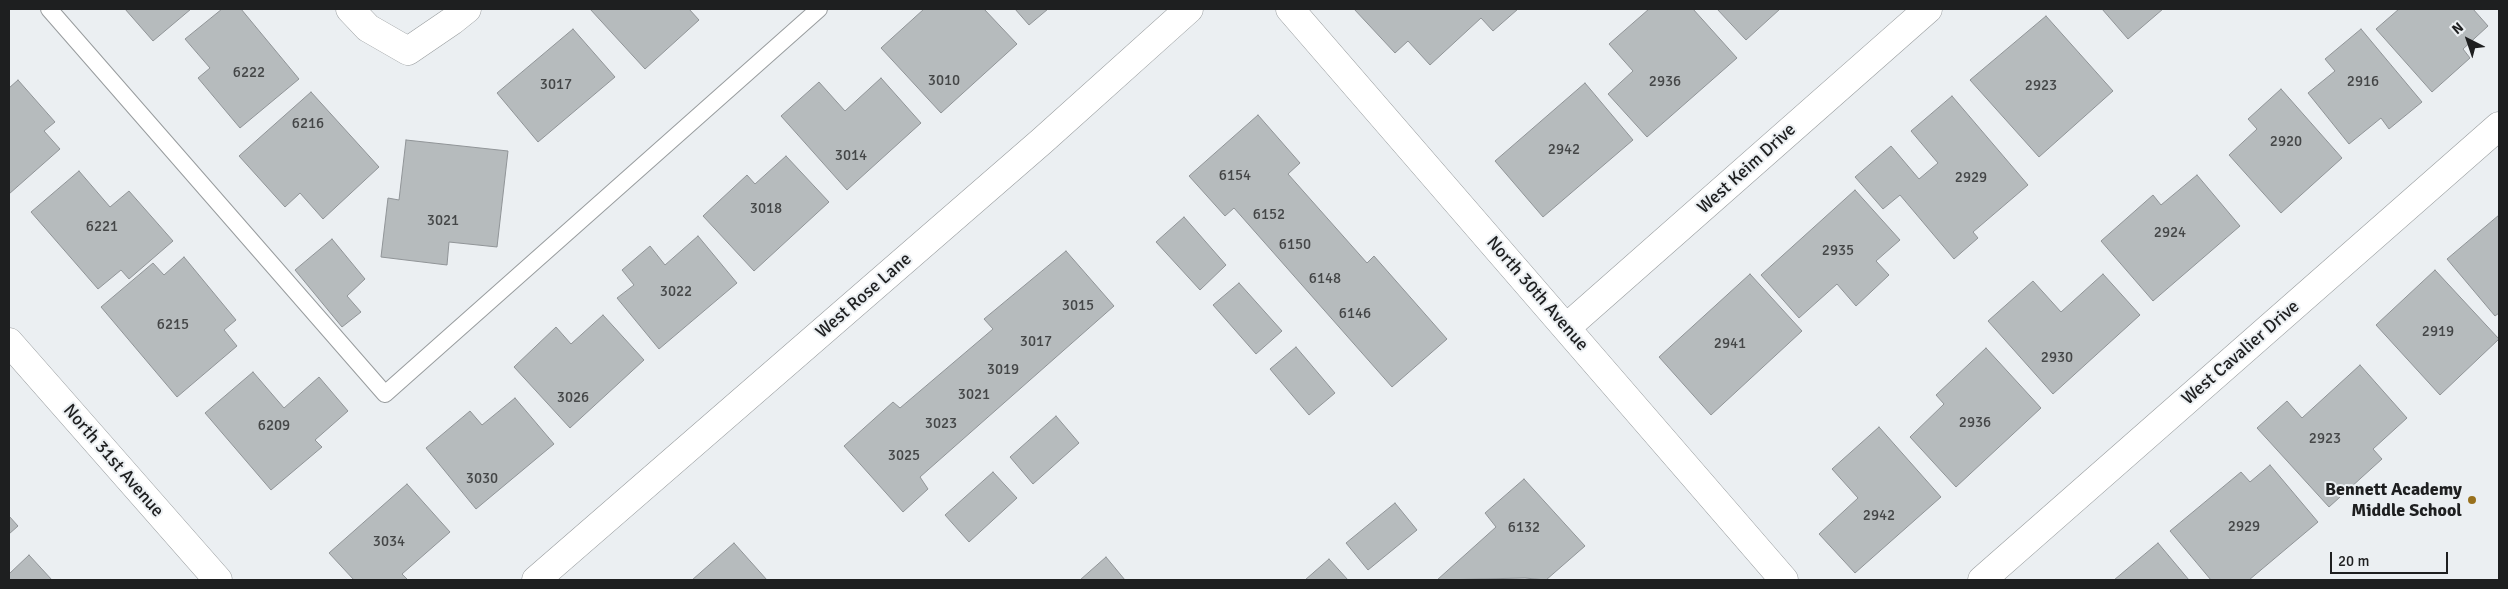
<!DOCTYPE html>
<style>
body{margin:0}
#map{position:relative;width:2508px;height:589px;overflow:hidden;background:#ebeff2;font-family:Signika,sans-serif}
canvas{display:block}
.frame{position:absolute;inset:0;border:10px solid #1e1f20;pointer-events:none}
.north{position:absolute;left:2443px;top:15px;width:50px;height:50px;-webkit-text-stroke:4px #ebeff2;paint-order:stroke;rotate:319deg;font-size:14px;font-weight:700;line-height:20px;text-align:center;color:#1e1f20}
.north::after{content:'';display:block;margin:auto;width:18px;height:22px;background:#1e1f20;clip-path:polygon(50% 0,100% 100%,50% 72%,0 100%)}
.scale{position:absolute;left:2330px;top:552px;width:118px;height:22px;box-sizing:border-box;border:2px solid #1e1f20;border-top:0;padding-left:6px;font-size:15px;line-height:18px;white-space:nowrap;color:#1e1f20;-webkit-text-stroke:4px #ebeff2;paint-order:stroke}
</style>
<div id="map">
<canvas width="2508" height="589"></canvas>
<div class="frame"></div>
<div class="north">N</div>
<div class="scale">20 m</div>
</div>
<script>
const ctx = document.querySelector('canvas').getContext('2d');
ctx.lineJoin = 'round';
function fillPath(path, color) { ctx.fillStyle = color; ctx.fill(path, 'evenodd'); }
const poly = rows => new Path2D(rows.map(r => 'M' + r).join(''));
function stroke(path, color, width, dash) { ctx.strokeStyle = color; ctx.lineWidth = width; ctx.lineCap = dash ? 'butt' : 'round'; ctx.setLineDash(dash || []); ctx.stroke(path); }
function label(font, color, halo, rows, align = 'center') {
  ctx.font = font + ' Signika,sans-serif'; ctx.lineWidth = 4; ctx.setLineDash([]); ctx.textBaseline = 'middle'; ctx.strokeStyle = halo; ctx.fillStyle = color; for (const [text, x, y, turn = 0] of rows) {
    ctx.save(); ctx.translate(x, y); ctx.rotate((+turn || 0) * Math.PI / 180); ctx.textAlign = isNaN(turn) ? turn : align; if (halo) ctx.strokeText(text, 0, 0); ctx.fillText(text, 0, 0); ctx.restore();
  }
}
const building = poly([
 [125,9,191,9,153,41,125,9],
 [222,9,241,9,299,79,240,128,198,78,210,68,185,39,222,9],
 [590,9,689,9,699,20,645,69,590,9],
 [924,9,984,9,1017,44,941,113,881,48,924,9],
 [1015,9,1048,9,1029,25,1015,9],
 [1354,9,1518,9,1493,31,1481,18,1430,65,1408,41,1395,53,1354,9],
 [1649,9,1693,9,1737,58,1647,137,1608,94,1633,71,1609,44,1649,9],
 [1717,9,1780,9,1746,40,1717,9],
 [2102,9,2163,9,2128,39,2102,9],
 [2399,9,2473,9,2488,26,2463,49,2470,58,2432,92,2376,29,2399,9],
 [2046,16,2113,91,2039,157,1970,80,2046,16],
 [573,29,615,77,538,142,497,93,573,29],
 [2361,29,2422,102,2389,129,2381,118,2349,144,2308,93,2335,71,2325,59,2361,29],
 [881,78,921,123,847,190,781,116,819,82,845,111,881,78],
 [18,80,55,122,44,131,60,149,9,194,9,88,18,80],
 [1585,83,1633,140,1543,217,1495,161,1585,83],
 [2281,89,2342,158,2281,213,2229,155,2257,129,2248,119,2281,89],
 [311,92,379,167,323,219,300,193,285,207,239,156,311,92],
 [1952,96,2028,185,1973,232,1978,238,1954,259,1900,195,1883,209,1855,177,1891,146,1919,179,1938,163,1911,131,1952,96],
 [1258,115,1300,163,1288,174,1367,263,1374,256,1447,339,1392,387,1234,208,1225,216,1189,176,1258,115],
 [406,140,508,151,497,247,449,242,447,265,381,257,388,198,399,200,406,140],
 [786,156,829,202,754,271,703,216,747,175,755,184,786,156],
 [79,171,110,207,129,191,173,241,129,279,121,270,98,289,31,212,79,171],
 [2197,175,2240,226,2153,301,2101,241,2153,195,2161,205,2197,175],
 [1855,190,1900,240,1876,261,1889,275,1856,306,1837,284,1799,318,1761,275,1855,190],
 [2499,215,2499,313,2495,316,2447,259,2499,215],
 [1184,217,1226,265,1200,290,1156,242,1184,217],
 [698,236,737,283,659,349,617,298,634,285,622,270,650,246,665,265,698,236],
 [332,239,365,279,347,296,361,312,342,327,295,270,332,239],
 [1066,251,1114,306,920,477,928,489,903,512,844,446,893,402,900,408,993,329,984,319,1066,251],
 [184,257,236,320,224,330,237,346,177,397,101,307,153,263,164,275,184,257],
 [2435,270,2499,339,2440,395,2376,325,2435,270],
 [1750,274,1802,331,1711,415,1659,357,1750,274],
 [2103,274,2140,315,2053,394,1988,321,2033,281,2061,312,2103,274],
 [1239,283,1282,331,1256,354,1213,305,1239,283],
 [603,315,644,360,570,428,514,367,556,327,571,344,603,315],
 [1296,347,1335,393,1309,415,1270,369,1296,347],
 [1986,348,2041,408,1956,487,1910,437,1944,404,1936,395,1986,348],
 [2360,365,2407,418,2373,449,2382,459,2329,507,2257,428,2287,401,2302,418,2360,365],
 [253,372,284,408,319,377,348,411,315,440,322,447,271,490,205,413,253,372],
 [515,398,554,444,476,509,426,448,470,411,482,425,515,398],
 [1056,416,1079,443,1033,484,1010,457,1056,416],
 [1879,427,1941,497,1855,573,1819,534,1858,498,1832,469,1879,427],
 [2270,465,2318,522,2249,580,2211,580,2170,531,2241,472,2250,482,2270,465],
 [993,472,1017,498,969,542,945,515,993,472],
 [1524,479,1585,546,1546,580,1525,578,1437,580,1496,527,1485,513,1524,479],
 [407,484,450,532,402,574,408,580,354,580,329,553,407,484],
 [1395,503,1417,530,1368,570,1346,543,1395,503],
 [9,516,18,526,9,534,9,516],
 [734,543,767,580,692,580,734,543],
 [2158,543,2189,580,2114,580,2158,543],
 [29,555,52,580,9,580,9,574,29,555],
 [1106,557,1125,580,1080,580,1106,557],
 [1329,559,1348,580,1305,580,1329,559]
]);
fillPath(building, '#b6bbbd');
stroke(building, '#909497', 1);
const service = poly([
 [49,9,385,394,819,9]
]);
const minor = poly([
 [350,9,368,28,408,51,452,21,467,9],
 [1290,9,1784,580],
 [1566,328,1928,9],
 [536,580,1042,141,1189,9],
 [1982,580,2499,126]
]);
const tertiary = poly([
 [9,342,218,580]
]);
stroke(service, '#989c9e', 18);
stroke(minor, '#989c9e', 29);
stroke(tertiary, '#989c9e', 29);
stroke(service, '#fff', 16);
stroke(minor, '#fff', 28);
stroke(tertiary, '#fff', 28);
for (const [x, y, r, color] of [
 [2472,500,5,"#98701c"]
]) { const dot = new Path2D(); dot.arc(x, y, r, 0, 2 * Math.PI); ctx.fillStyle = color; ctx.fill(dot); stroke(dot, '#ebeff2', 2); }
label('15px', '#444647', null, [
 ["6222",249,73],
 ["3010",944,81],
 ["2936",1665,82],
 ["2916",2363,82],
 ["3017",556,85],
 ["2923",2041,86],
 ["6216",308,124],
 ["2920",2286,142],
 ["2942",1564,150],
 ["3014",851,156],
 ["6154",1235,176],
 ["2929",1971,178],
 ["3018",766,209],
 ["6152",1269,215],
 ["3021",443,221],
 ["6221",102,227],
 ["2924",2170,233],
 ["6150",1295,245],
 ["2935",1838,251],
 ["6148",1325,279],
 ["3022",676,292],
 ["3015",1078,306],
 ["6146",1355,314],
 ["6215",173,325],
 ["2919",2438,332],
 ["3017",1036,342],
 ["2941",1730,344],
 ["2930",2057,358],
 ["3019",1003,370],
 ["3021",974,395],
 ["3026",573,398],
 ["2936",1975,423],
 ["3023",941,424],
 ["6209",274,426],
 ["2923",2325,439],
 ["3025",904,456],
 ["3030",482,479],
 ["2942",1879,516],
 ["2929",2244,527],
 ["6132",1524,528],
 ["3034",389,542]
]);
label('18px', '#1e1f20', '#ebeff2', [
 ["West Keim Drive",1747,169,-42],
 ["North 30th Avenue",1537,294,49],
 ["West Rose Lane",864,296,-41],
 ["West Cavalier Drive",2241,353,-41],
 ["North 31st Avenue",113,461,49]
]);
label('bold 18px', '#1e1f20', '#ebeff2', [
 ["Bennett Academy",2462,490],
 ["Middle School",2462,511]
], 'right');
</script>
